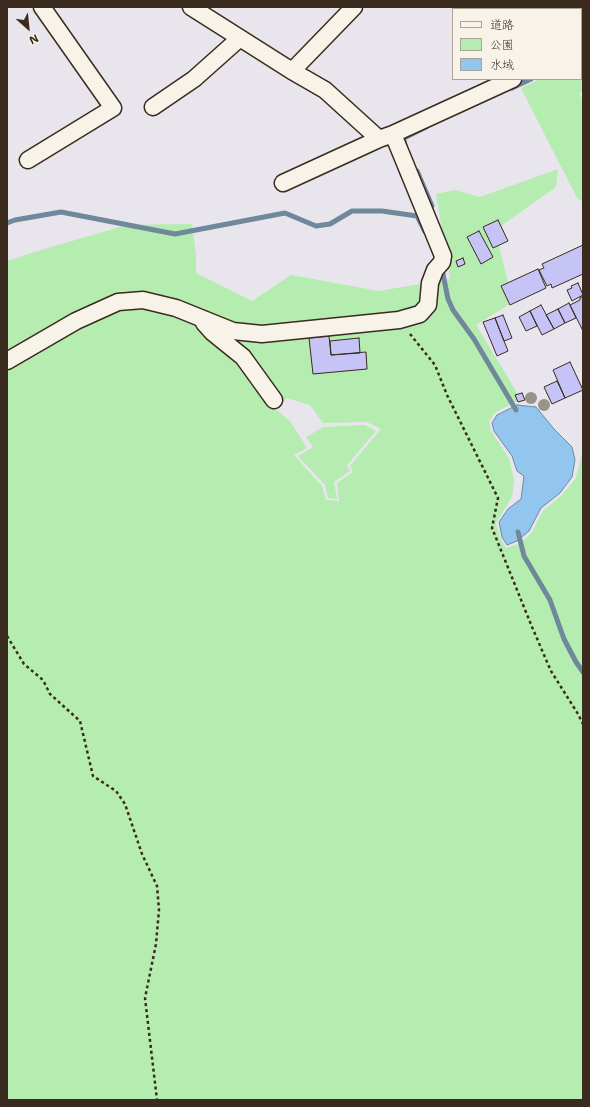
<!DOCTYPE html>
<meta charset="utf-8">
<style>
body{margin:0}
#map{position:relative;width:590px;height:1107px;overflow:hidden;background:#e8e5ec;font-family:"Shantell Sans","Klee One",sans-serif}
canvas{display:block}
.frame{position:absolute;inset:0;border:8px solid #3b2a1e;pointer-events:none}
.legend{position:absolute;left:452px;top:8px;width:130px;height:72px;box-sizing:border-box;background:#f7f3e8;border:1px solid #aca397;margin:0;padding:5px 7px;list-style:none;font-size:12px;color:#3b2a1e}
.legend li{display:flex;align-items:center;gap:8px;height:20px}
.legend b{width:20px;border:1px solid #aca397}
.north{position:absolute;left:8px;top:8px;width:40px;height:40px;-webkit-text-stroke:3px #f7f3e8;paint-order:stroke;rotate:153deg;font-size:11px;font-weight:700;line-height:16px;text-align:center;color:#3b2a1e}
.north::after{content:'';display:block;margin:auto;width:14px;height:18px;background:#3b2a1e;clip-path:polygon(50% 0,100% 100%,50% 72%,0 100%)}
</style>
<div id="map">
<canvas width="590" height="1107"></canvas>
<div class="frame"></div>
<ul class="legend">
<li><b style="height:5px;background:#f7f3e8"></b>道路</li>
<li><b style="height:11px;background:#b5ecaf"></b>公園</li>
<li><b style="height:11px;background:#92c6ef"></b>水域</li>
</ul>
<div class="north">N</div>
</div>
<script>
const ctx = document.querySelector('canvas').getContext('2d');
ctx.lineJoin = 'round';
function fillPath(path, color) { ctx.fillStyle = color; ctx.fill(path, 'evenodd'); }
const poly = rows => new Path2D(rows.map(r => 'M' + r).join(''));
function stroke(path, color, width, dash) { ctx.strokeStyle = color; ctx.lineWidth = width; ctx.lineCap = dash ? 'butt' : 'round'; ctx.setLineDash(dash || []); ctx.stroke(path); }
fillPath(poly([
 [581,52,583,52,583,91,579,93,583,101,583,202,577,198,521,88,540,79,581,79],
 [558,169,556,187,495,230,513,302,476,325,521,399,494,413,489,422,491,431,509,458,514,480,512,497,496,523,501,540,506,548,521,543,532,532,543,511,561,496,576,478,581,457,583,458,583,1100,7,1100,7,261,41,250,127,225,192,224,196,255,196,273,252,301,291,275,379,291,450,279,436,194,455,190,480,197],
 [287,398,310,405,323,423,367,422,381,429,350,466,353,472,337,483,339,501,326,500,322,486,294,455,307,448,290,421,275,409],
 [365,425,376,431,347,465,350,471,334,482,337,499,328,498,325,485,298,456,313,447,306,437,323,427]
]), '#b5ecaf');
const water = poly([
 [517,405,536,407,554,429,572,447,575,460,572,477,560,493,541,508,529,531,517,541,507,545,502,537,499,522,508,509,521,499,524,476,517,471,512,456,494,431,492,423,497,415,517,405]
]);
fillPath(water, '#92c6ef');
stroke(water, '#6f889b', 1);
stroke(poly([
 [471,7,472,9],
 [581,36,583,35],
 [512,88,531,79],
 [405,145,404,142,404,138,426,127],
 [417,171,432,206,429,208],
 [7,223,15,220,61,212,175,234,285,213,316,226,330,224,352,211,382,211,417,216,425,232],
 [440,267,443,274,448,299,453,310,474,339,516,410],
 [518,532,524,556,550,600,564,639,576,662,583,672]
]), '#6f889b', 5);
const building = poly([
 [498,220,508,241,493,248,483,227,498,220],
 [479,231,493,257,481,264,467,237,479,231],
 [583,245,583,274,552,288,551,284,547,286,539,270,544,268,542,264,583,245],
 [463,258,465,264,458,267,456,261,463,258],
 [538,269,546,288,510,305,501,286,538,269],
 [578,283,583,295,572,301,567,290,572,288,571,286,578,283],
 [583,296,583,331,570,305,580,300,580,298,583,296],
 [569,303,576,318,565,323,558,309,569,303],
 [541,305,554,329,542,335,530,311,541,305],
 [558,309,565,323,554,329,546,315,558,309],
 [530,311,537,326,526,331,519,317,530,311],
 [503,315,512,338,504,341,495,318,503,315],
 [495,318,508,351,497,356,483,322,495,318],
 [329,336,331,355,366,352,367,369,313,374,309,338,329,336],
 [359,338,360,353,331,355,330,341,359,338],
 [570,362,583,390,565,398,553,370,570,362],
 [557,381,565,398,552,404,544,387,557,381],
 [522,393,525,400,518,402,515,395,522,393]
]);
fillPath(building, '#c6c4f7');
stroke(building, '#3b2a1e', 1);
const minor = poly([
 [191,7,292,71,325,90,379,139],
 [581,23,583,23],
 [292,71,354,7],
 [153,107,194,79,240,38],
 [28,160,113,108,42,7],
 [283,183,379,139,393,134,513,79],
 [204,323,212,332,243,357,274,400],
 [7,361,76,321,118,302,143,300,176,308,233,331,262,334,399,320,420,314,428,305,430,283,435,270,442,262,443,256,393,134]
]);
stroke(minor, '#3b2a1e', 19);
stroke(poly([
 [410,334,435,365,447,395,498,498,492,528,532,627,551,671,578,714,583,724],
 [7,636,24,664,43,680,50,694,80,721,93,776,116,791,125,804,142,854,157,886,159,910,156,944,145,998,157,1100]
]), '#3b2a1e', 2.5, [3, 3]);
stroke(minor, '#f7f3e8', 16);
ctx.fillStyle = '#96948b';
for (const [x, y] of [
 [531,398],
 [544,405]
]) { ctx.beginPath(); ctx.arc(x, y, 6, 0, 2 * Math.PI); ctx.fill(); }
</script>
